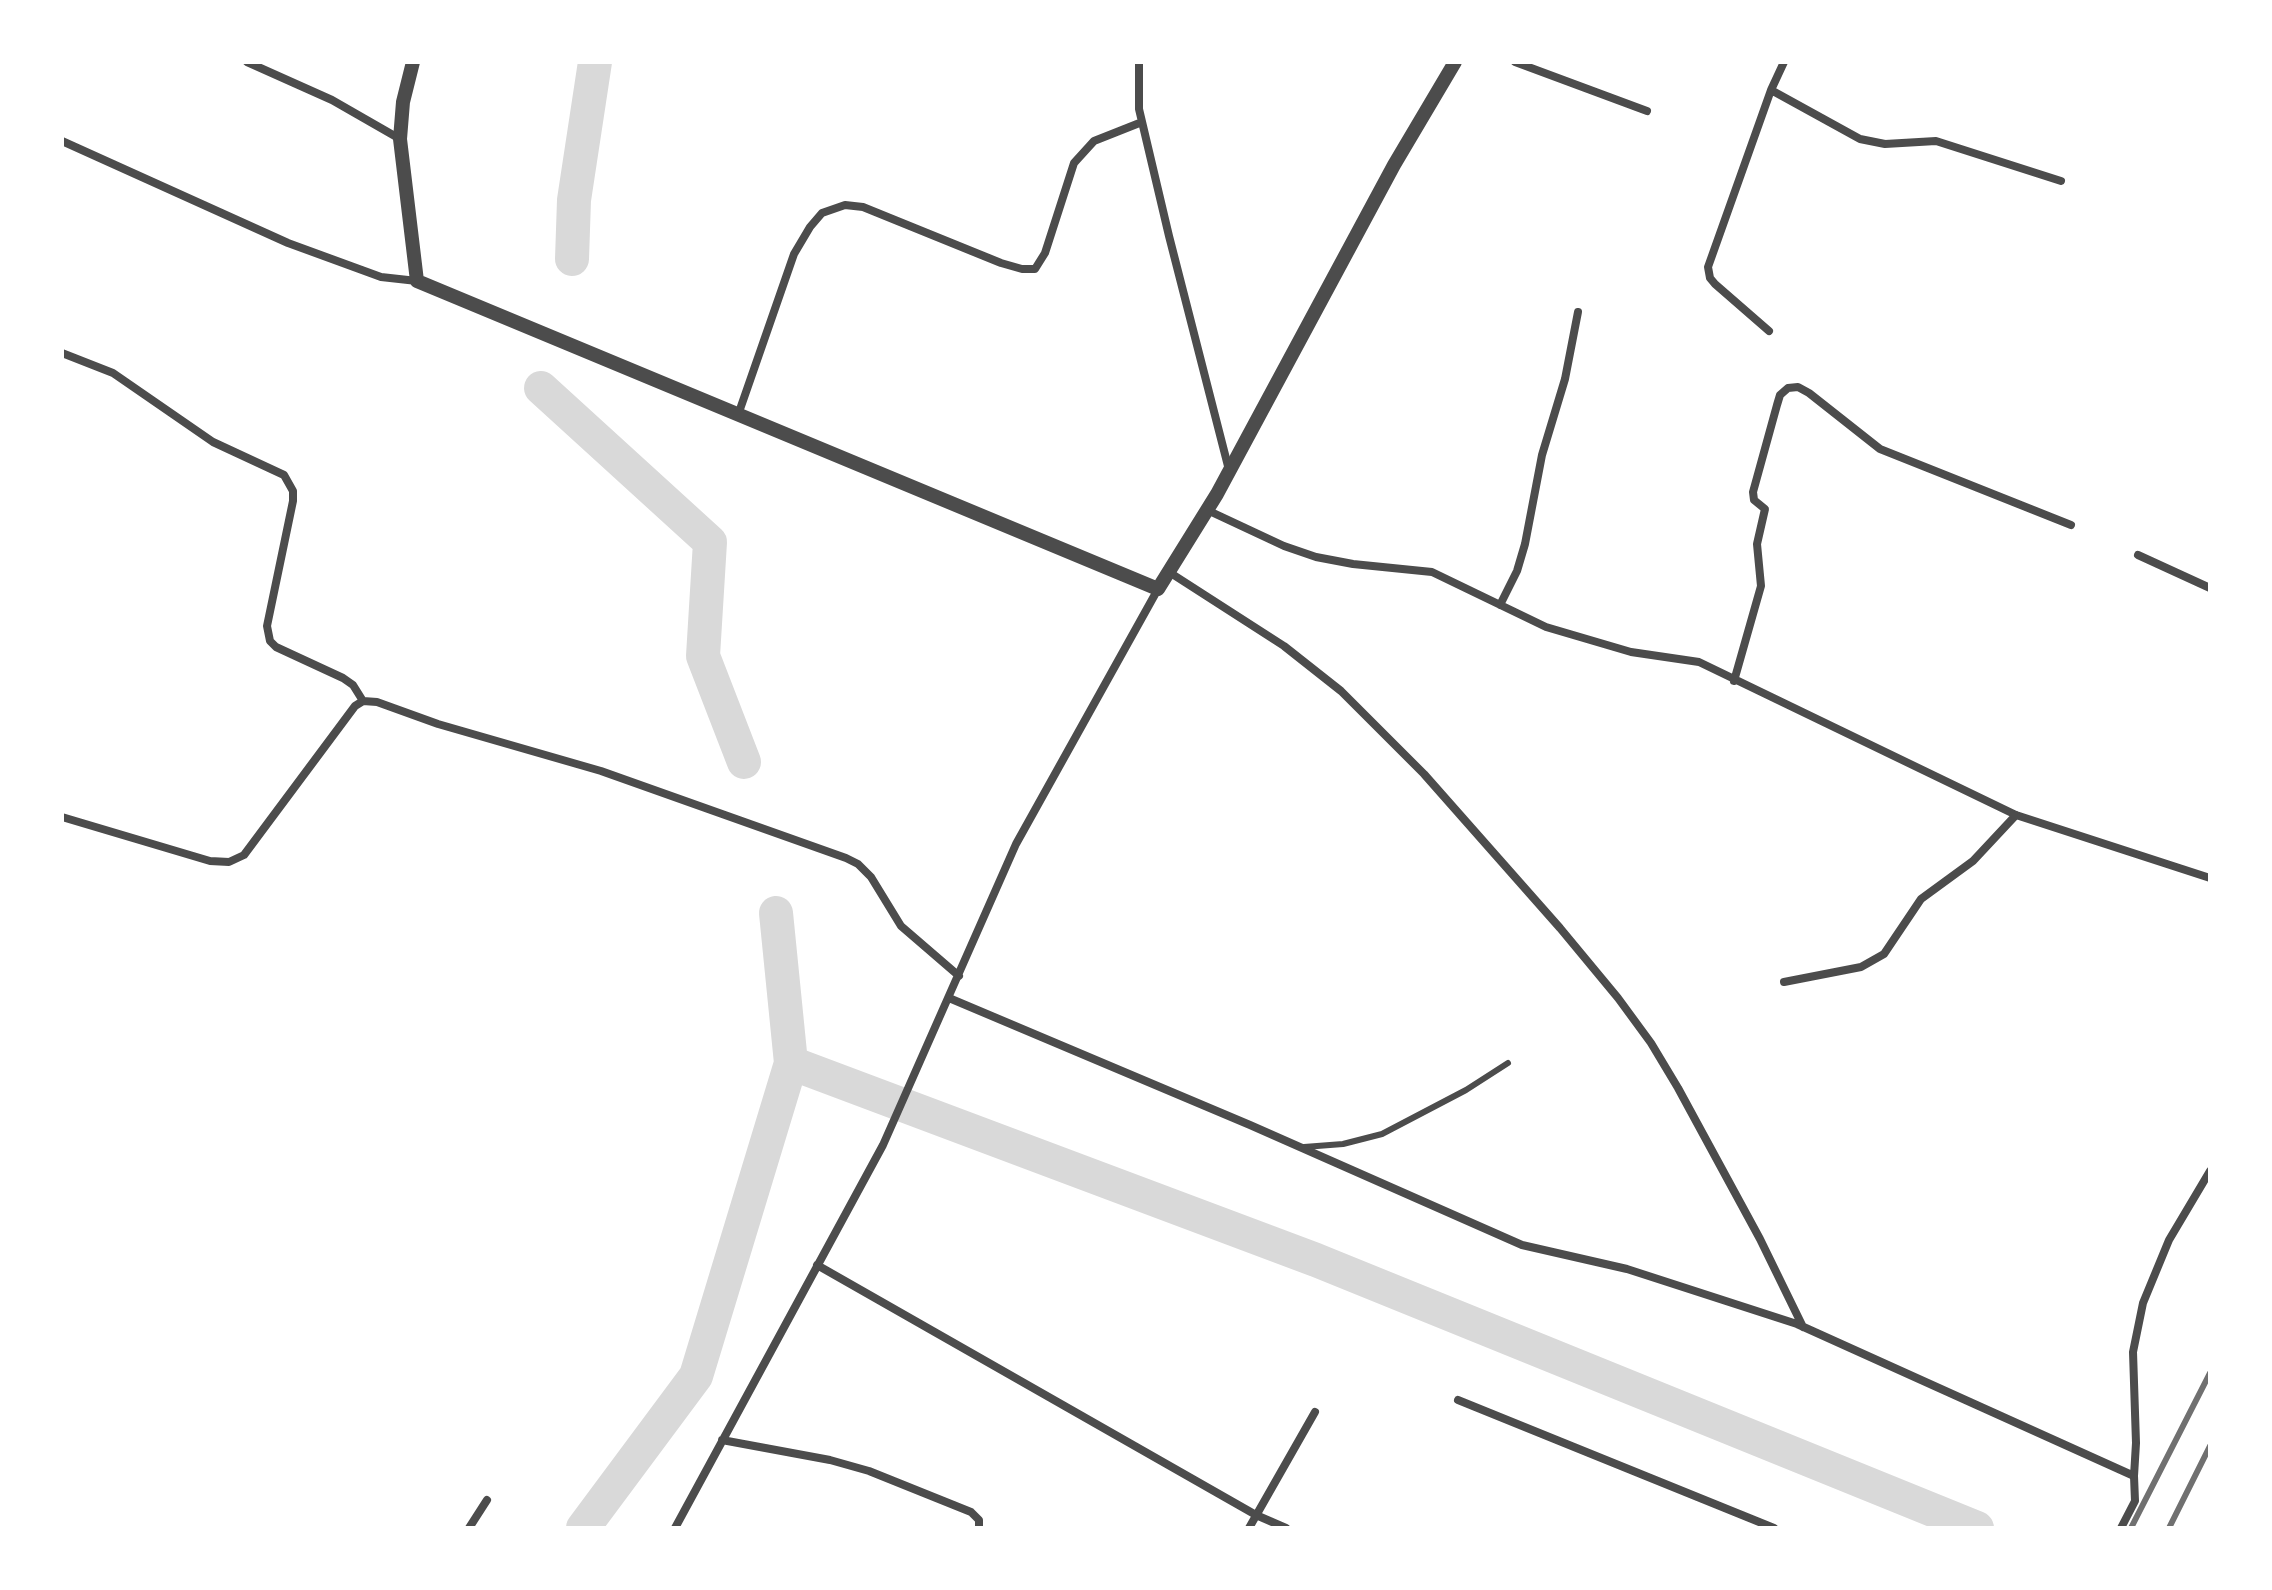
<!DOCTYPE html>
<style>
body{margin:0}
#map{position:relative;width:2272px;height:1590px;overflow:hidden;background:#fff;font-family:"PT Sans Narrow",sans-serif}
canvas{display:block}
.frame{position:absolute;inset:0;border:64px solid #fff;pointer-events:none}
</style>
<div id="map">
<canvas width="2272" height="1590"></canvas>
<div class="frame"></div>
</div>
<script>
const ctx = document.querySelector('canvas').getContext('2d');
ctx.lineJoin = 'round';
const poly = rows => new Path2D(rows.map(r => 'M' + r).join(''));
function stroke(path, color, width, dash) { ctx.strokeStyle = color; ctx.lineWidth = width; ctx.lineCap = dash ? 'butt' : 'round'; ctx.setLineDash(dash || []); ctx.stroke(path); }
stroke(poly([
 [572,259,574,200,595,62],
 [541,388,710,542,703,656,744,762],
 [791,1063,1316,1260,1977,1528],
 [583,1528,696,1376,791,1063,776,913]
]), '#d9d9d9', 34);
stroke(poly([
 [1304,1147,1343,1144,1382,1134,1466,1090,1508,1063]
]), '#4c4c4c', 6);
stroke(poly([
 [247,62,332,100,400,139],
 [1139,62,1139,109,1169,236,1229,470],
 [1515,62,1647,111],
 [1771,90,1860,139,1885,144,1936,141,2061,181],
 [62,141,288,243,381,277,417,281],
 [1769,331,1715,284,1710,278,1708,267,1771,90,1784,62],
 [62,353,113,373,213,442,284,475,293,491,293,501,267,626,270,641,276,647,343,678,353,685,363,701],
 [738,415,794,254,810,227,822,213,845,205,863,207,1001,263,1022,269,1035,269,1045,253,1074,163,1094,141,1142,122],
 [1207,510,1284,546,1316,557,1353,564,1432,572,1546,627,1631,652,1699,662,2016,815,2210,878],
 [2138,555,2210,588],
 [1169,572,1284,646,1341,691,1424,774,1560,928,1618,998,1651,1043,1678,1088,1760,1239,1803,1327],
 [1500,605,1517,571,1525,544,1542,455,1565,379,1578,312],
 [1734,681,1761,586,1757,544,1765,509,1754,500,1753,492,1777,405,1780,395,1788,388,1798,387,1809,393,1880,449,2071,525],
 [62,817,210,861,229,862,244,855,355,706,363,701,377,702,438,724,601,771,846,858,858,864,871,877,901,926,959,976],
 [1784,982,1861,967,1884,954,1921,899,1973,861,2016,815],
 [949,998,1250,1125,1522,1245,1627,1269,1797,1324,2134,1476,2135,1501,2121,1528],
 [817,1265,1256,1515,1286,1528],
 [1458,1400,1774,1528],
 [722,1440,830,1460,869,1471,971,1512,979,1520,979,1528],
 [2134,1476,2136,1443,2133,1352,2143,1303,2169,1240,2210,1171],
 [469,1528,487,1500],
 [675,1528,883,1145,1016,844,1158,589],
 [1249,1528,1315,1412]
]), '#4c4c4c', 8);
stroke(poly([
 [413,62,403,102,400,139,417,281,1158,589,1217,494,1394,165,1455,62]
]), '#4c4c4c', 14);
stroke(poly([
 [2131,1528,2210,1373],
 [2169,1528,2210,1446]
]), '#707070', 6);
</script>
